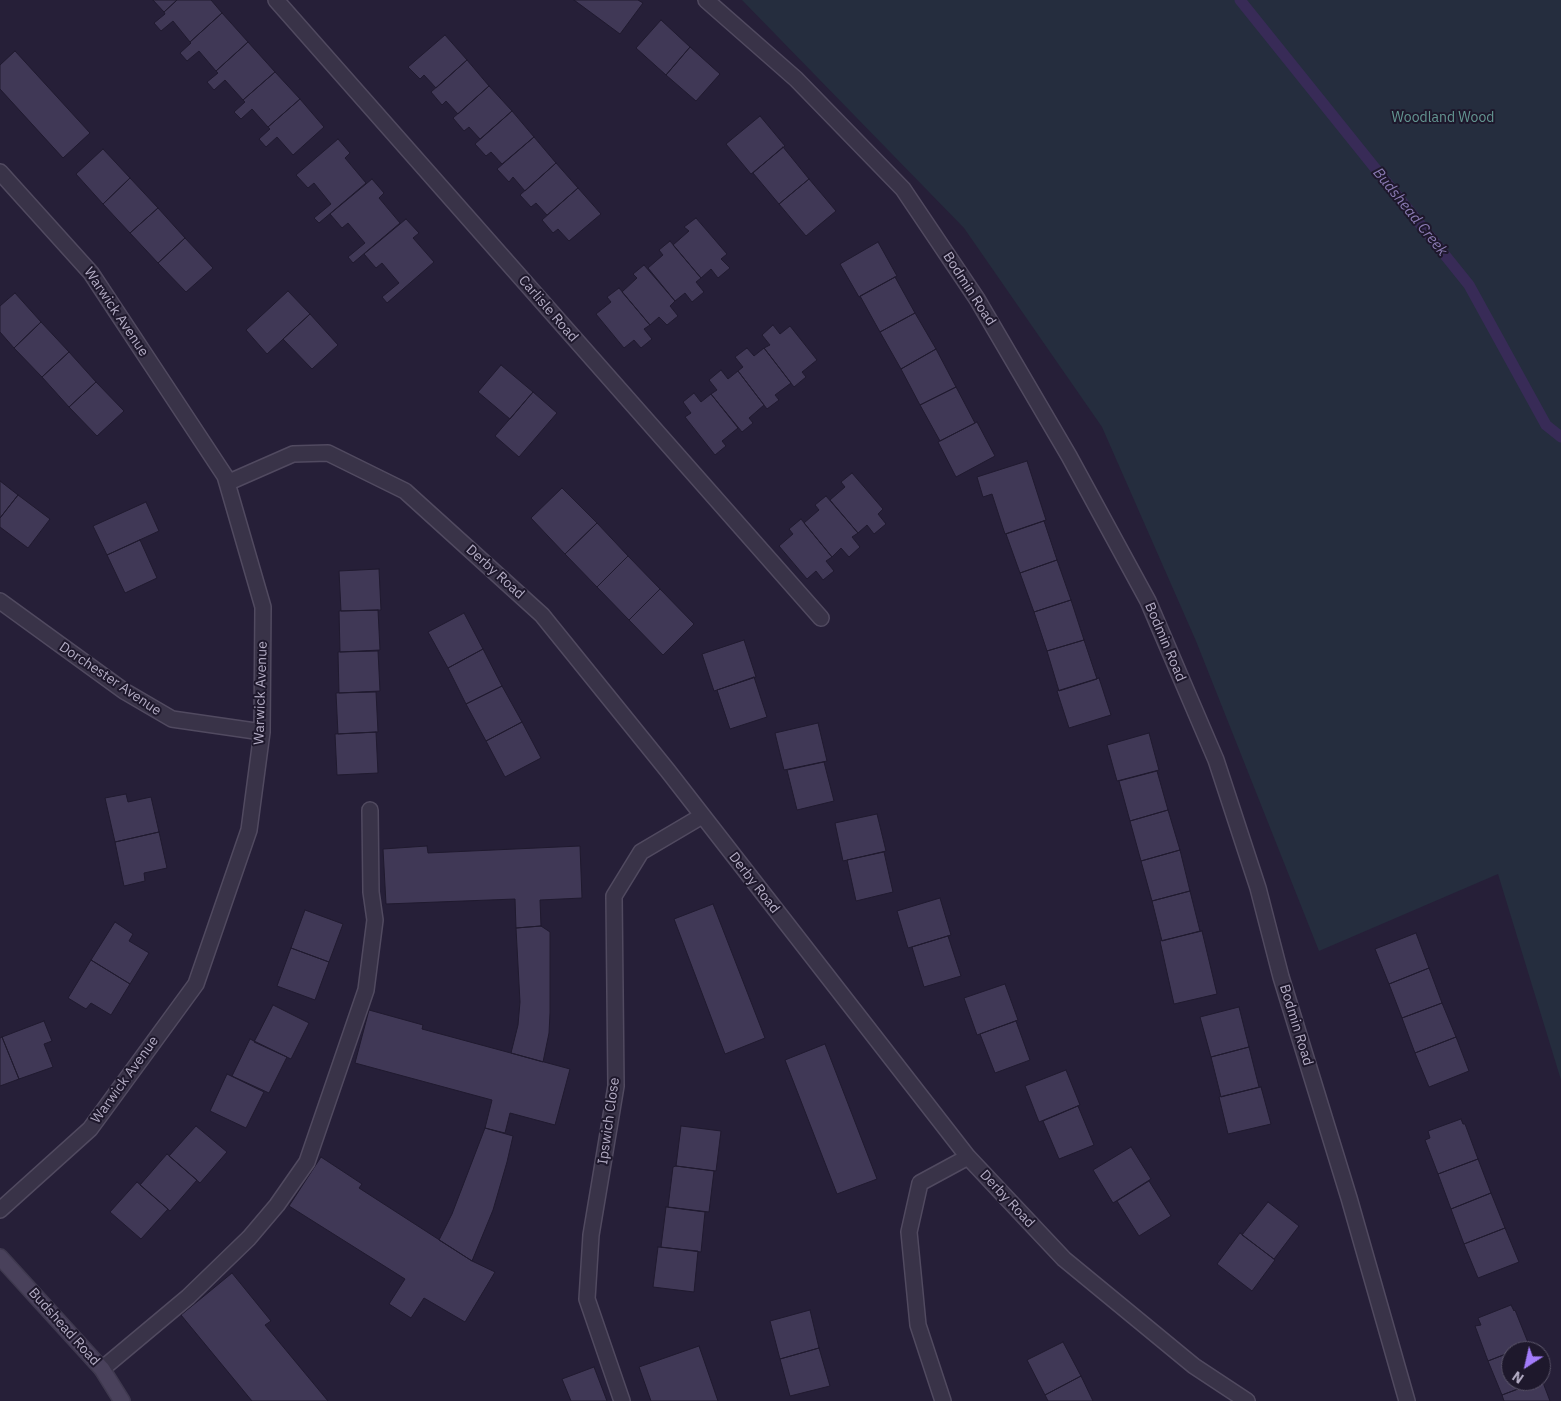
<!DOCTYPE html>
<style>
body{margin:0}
#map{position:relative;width:1561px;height:1401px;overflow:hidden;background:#261f38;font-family:"IBM Plex Sans",sans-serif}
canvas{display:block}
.north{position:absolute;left:1501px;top:1341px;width:50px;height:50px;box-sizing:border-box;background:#1e182c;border:1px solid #5a5469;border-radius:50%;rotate:215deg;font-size:14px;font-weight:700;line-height:20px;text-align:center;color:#b4adc5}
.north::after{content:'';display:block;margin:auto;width:18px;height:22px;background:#a37cfb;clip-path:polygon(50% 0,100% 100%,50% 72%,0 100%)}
</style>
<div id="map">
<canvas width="1561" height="1401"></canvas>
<div class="north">N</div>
</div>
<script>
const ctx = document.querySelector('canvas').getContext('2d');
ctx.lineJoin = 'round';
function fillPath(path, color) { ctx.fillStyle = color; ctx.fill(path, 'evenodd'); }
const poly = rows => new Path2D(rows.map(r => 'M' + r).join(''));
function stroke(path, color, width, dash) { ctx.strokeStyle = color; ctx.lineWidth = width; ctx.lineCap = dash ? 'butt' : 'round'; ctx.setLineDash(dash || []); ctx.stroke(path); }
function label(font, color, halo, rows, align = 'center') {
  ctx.font = font + ' "IBM Plex Sans",sans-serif'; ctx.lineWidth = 4; ctx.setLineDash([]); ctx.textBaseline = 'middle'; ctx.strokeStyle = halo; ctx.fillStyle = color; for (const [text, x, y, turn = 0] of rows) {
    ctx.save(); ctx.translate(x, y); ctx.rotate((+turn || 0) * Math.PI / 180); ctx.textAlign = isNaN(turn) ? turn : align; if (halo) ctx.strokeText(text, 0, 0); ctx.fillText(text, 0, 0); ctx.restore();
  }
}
fillPath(poly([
 [742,0,1561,0,1561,1080,1498,874,1319,951,1196,641,1102,427,964,228]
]), '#252d3e');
stroke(poly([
 [1240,0,1469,285,1546,425,1561,437]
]), '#382b57', 11);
const building = poly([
 [153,0,177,0,164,12,153,0],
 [177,0,211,0,222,13,190,42,173,21,161,31,154,23,165,14,164,12,177,0],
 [574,0,638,0,643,3,620,34,574,0],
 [222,13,248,42,216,71,199,51,187,61,180,53,191,43,190,42,222,13],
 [661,20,690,47,666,75,636,48,661,20],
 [445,35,467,60,436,88,424,75,420,79,408,67,445,35],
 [248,42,275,72,243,100,225,80,214,90,207,82,218,73,216,71,248,42],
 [690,47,720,74,696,101,666,75,690,47],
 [15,51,90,133,63,158,0,89,0,65,15,51],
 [467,60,489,86,458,114,446,101,442,105,431,92,467,60],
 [275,72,300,99,268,127,252,109,241,119,234,112,245,102,243,100,275,72],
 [489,86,512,111,480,139,469,127,464,131,453,118,489,86],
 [300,99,324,127,293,155,277,137,266,147,259,139,270,129,268,127,300,99],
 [512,111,534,137,502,164,491,152,486,156,475,144,512,111],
 [760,116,785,146,751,174,726,144,760,116],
 [534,137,556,163,525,191,513,177,509,182,497,169,534,137],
 [338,139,350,153,345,158,366,183,319,223,314,218,331,204,314,183,308,188,296,175,338,139],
 [783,147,809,179,779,204,753,173,783,147],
 [103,149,130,178,103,204,76,174,103,149],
 [556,163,578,188,547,215,536,203,531,207,520,195,556,163],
 [130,178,158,208,130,233,103,204,130,178],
 [372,179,384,193,379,198,400,223,353,263,348,257,365,243,348,223,342,228,330,214,372,179],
 [809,179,836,211,806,236,779,204,809,179],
 [578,188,601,214,569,241,558,229,553,233,542,220,578,188],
 [158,208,185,238,158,263,130,233,158,208],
 [696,218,727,254,721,259,730,268,718,278,711,269,701,278,673,245,689,231,684,227,696,218],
 [406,219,419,233,413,238,434,262,387,303,382,297,399,283,382,263,376,268,364,254,406,219],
 [185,238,213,268,186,292,158,263,185,238],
 [670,241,701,278,696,282,704,292,692,302,685,293,675,301,648,268,663,255,659,250,670,241],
 [878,242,897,276,859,297,840,264,878,242],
 [644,265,675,301,670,306,678,316,667,325,659,317,650,325,622,292,637,278,633,274,644,265],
 [895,277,915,313,880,332,860,296,895,277],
 [619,288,650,325,644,329,652,339,641,348,634,340,624,348,596,314,611,302,607,297,619,288],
 [288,291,310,314,267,354,246,330,288,291],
 [15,293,41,322,14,348,0,332,0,306,15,293],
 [915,313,936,349,901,369,880,332,915,313],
 [310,314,338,345,312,369,283,339,310,314],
 [41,322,69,352,42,377,14,348,41,322],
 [773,325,780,334,790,326,817,360,802,372,806,377,794,387,764,348,770,345,762,335,773,325],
 [747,348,754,356,764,348,791,383,775,395,779,400,767,409,738,371,743,367,735,357,747,348],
 [936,349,956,387,920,405,901,369,936,349],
 [69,352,96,382,69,407,42,377,69,352],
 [501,365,533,392,510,419,478,392,501,365],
 [721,370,728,379,738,371,764,405,749,418,753,423,742,432,711,394,717,390,709,380,721,370],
 [96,382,124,411,97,436,69,407,96,382],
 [956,387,975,423,940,441,920,405,956,387],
 [533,392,557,413,519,457,495,436,533,392],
 [694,393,701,402,711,394,738,428,722,441,726,446,715,455,685,417,691,413,683,402,694,393],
 [977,422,995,456,956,477,938,442,977,422],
 [1027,461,1046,520,1005,534,992,494,983,497,977,477,1027,461],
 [852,473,883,509,878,514,886,524,874,534,867,525,858,533,830,500,845,487,841,482,852,473],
 [0,481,18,495,0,518,0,481],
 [562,488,597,523,565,554,531,518,562,488],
 [18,495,50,519,28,548,0,527,0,518,18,495],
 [826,496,858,533,852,537,860,547,849,557,841,548,832,557,804,523,819,510,815,505,826,496],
 [146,502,159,531,107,555,93,526,146,502],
 [801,519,832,557,826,561,834,571,823,580,816,571,807,579,779,546,793,534,789,529,801,519],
 [1044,521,1057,560,1020,573,1006,534,1044,521],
 [597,523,628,556,597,587,565,554,597,523],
 [140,540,157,578,125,593,107,555,140,540],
 [628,556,660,589,629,620,597,587,628,556],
 [1057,560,1071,600,1034,612,1020,573,1057,560],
 [379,569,381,610,341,611,339,571,379,569],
 [660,589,694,624,663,655,629,620,660,589],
 [1071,600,1084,640,1047,651,1034,612,1071,600],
 [378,610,380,650,340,652,339,611,378,610],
 [464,613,483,649,448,668,428,632,464,613],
 [744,640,756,677,714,691,702,654,744,640],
 [1084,640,1097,679,1059,691,1047,651,1084,640],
 [483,649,502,686,466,704,448,668,483,649],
 [378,651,380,691,339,693,338,652,378,651],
 [754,677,767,717,730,729,717,690,754,677],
 [1099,678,1111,715,1069,728,1057,691,1099,678],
 [502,686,522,722,486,741,466,704,502,686],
 [376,692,378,732,338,734,336,693,376,692],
 [522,722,541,758,505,777,486,741,522,722],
 [818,723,827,761,784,770,775,733,818,723],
 [376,732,378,773,337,775,335,734,376,732],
 [1149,733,1159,770,1117,781,1107,745,1149,733],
 [824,762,834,801,797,810,787,770,824,762],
 [1157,771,1168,810,1130,821,1119,781,1157,771],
 [126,794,128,802,151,797,159,832,115,842,105,798,126,794],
 [1168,810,1180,850,1141,861,1130,821,1168,810],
 [877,814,886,851,843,861,835,823,877,814],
 [159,832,167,868,144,873,145,881,124,886,115,842,159,832],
 [427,846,428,853,580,846,582,898,540,900,541,926,516,928,515,899,386,904,383,849,427,846],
 [1180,850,1190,891,1152,901,1141,861,1180,850],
 [884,852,893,892,856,901,847,860,884,852],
 [1190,891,1200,931,1162,941,1152,901,1190,891],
 [940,898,951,935,908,948,897,911,940,898],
 [713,904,765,1038,725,1054,674,919,713,904],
 [305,910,343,924,329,962,291,948,305,910],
 [115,922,133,934,129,941,149,953,130,984,91,960,115,922],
 [541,926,550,932,550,1013,549,1033,543,1062,511,1053,518,1025,520,1002,516,928,541,926],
 [1202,931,1217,994,1174,1004,1160,941,1202,931],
 [1416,933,1429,968,1389,984,1375,949,1416,933],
 [948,936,961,976,924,987,912,947,948,936],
 [291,948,329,962,315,1000,277,986,291,948],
 [91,960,130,984,111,1015,91,1003,86,1009,68,998,91,960],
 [1429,968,1442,1003,1402,1018,1389,984,1429,968],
 [1005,984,1018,1020,977,1035,964,998,1005,984],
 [1442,1003,1456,1037,1415,1053,1402,1018,1442,1003],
 [273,1005,309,1023,291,1059,254,1042,273,1005],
 [1239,1007,1249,1047,1211,1057,1200,1017,1239,1007],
 [369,1010,423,1025,422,1029,570,1069,555,1125,510,1113,505,1133,485,1128,492,1100,355,1063,369,1010],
 [44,1021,52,1041,44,1044,53,1067,19,1079,2,1037,44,1021],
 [1016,1021,1030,1060,995,1073,980,1034,1016,1021],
 [2,1037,19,1079,0,1086,0,1038,2,1037],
 [1456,1037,1469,1071,1429,1087,1415,1053,1456,1037],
 [250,1039,287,1057,269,1093,232,1076,250,1039],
 [825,1044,877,1179,837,1194,785,1060,825,1044],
 [1249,1047,1259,1087,1221,1097,1211,1057,1249,1047],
 [1066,1070,1080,1105,1039,1122,1025,1086,1066,1070],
 [227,1074,264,1092,246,1128,210,1111,227,1074],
 [1261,1087,1271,1124,1228,1134,1219,1097,1261,1087],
 [1078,1106,1094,1145,1059,1159,1043,1121,1078,1106],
 [1461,1119,1463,1124,1465,1124,1478,1159,1438,1174,1425,1140,1430,1138,1428,1131,1461,1119],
 [196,1126,227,1152,200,1183,169,1156,196,1126],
 [681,1126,721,1131,716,1171,676,1166,681,1126],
 [485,1128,513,1136,507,1162,493,1210,472,1261,439,1240,452,1214,485,1128],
 [1131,1147,1151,1179,1113,1203,1093,1170,1131,1147],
 [167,1154,197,1180,170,1211,140,1185,167,1154],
 [321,1157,362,1184,359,1188,472,1261,495,1272,465,1322,424,1298,411,1318,389,1304,405,1279,289,1206,321,1157],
 [1478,1159,1491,1193,1451,1209,1438,1174,1478,1159],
 [676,1166,714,1171,709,1212,668,1207,673,1167,676,1166],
 [1149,1181,1171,1216,1139,1236,1117,1201,1149,1181],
 [137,1182,168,1209,141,1239,110,1212,137,1182],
 [1491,1193,1505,1228,1464,1244,1451,1209,1491,1193],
 [1268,1202,1299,1226,1274,1259,1242,1235,1268,1202],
 [666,1207,705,1212,701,1252,661,1247,666,1207],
 [1505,1228,1519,1262,1478,1278,1464,1244,1505,1228],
 [1240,1233,1275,1260,1252,1291,1217,1264,1240,1233],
 [658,1247,698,1251,694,1292,653,1287,658,1247],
 [232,1273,271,1321,265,1325,328,1401,252,1401,181,1315,232,1273],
 [1511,1305,1514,1311,1515,1310,1529,1345,1488,1361,1475,1326,1481,1325,1478,1318,1511,1305],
 [810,1310,819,1348,780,1359,770,1321,810,1310],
 [1063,1342,1081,1376,1045,1395,1027,1360,1063,1342],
 [1529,1345,1531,1351,1514,1351,1529,1345],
 [699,1346,718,1401,651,1401,639,1367,699,1346],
 [819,1348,830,1386,790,1396,780,1359,819,1348],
 [1511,1352,1511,1381,1539,1381,1502,1395,1488,1361,1511,1352],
 [594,1367,607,1401,571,1401,562,1379,594,1367],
 [1081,1376,1093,1401,1048,1401,1045,1395,1081,1376],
 [1542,1380,1550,1401,1504,1401,1502,1395,1542,1380]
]);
fillPath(building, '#403856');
stroke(building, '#201a2f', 1);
const lane = poly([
 [102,1369,188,1297,249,1238,277,1205,307,1162,366,990,375,920,371,892,370,810]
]);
const street = poly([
 [276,0,821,618],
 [706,0,796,79,903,189,977,299,1069,456,1148,601,1216,760,1258,888,1281,977,1349,1198,1407,1401],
 [0,172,91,273,225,476,263,607,262,732,249,830,196,984,90,1129,0,1210],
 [227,483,293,454,328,453,405,491,542,615,668,771,968,1157,1064,1259,1194,1366,1247,1401],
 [0,601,124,691,172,719,262,732],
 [622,1401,587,1299,591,1235,616,1086,614,896,641,852,702,816],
 [943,1401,918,1325,909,1232,920,1183,968,1157]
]);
const secondary = poly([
 [0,1257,102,1369,122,1401]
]);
stroke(lane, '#514a60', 18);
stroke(street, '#514a60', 18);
stroke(secondary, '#3f394f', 18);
stroke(lane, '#393348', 15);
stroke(street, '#393348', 15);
stroke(secondary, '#49415b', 15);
label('14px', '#649692', '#1e182c', [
 ["Woodland Wood",1443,118]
]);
label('14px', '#b4adc5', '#1e182c', [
 ["Bodmin Road",969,289,57],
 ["Carlisle Road",548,309,49],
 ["Warwick Avenue",116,312,56],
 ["Derby Road",495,572,42],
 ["Bodmin Road",1165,642,67],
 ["Dorchester Avenue",110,679,34],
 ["Warwick Avenue",261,693,-88],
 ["Derby Road",754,883,52],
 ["Bodmin Road",1296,1025,73],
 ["Warwick Avenue",125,1080,-54],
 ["Ipswich Close",609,1121,-82],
 ["Derby Road",1007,1199,47],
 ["Budshead Road",64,1327,48]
]);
label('italic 15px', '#8b7bb3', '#1e182c', [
 ["Budshead Creek",1410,212,51]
]);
</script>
